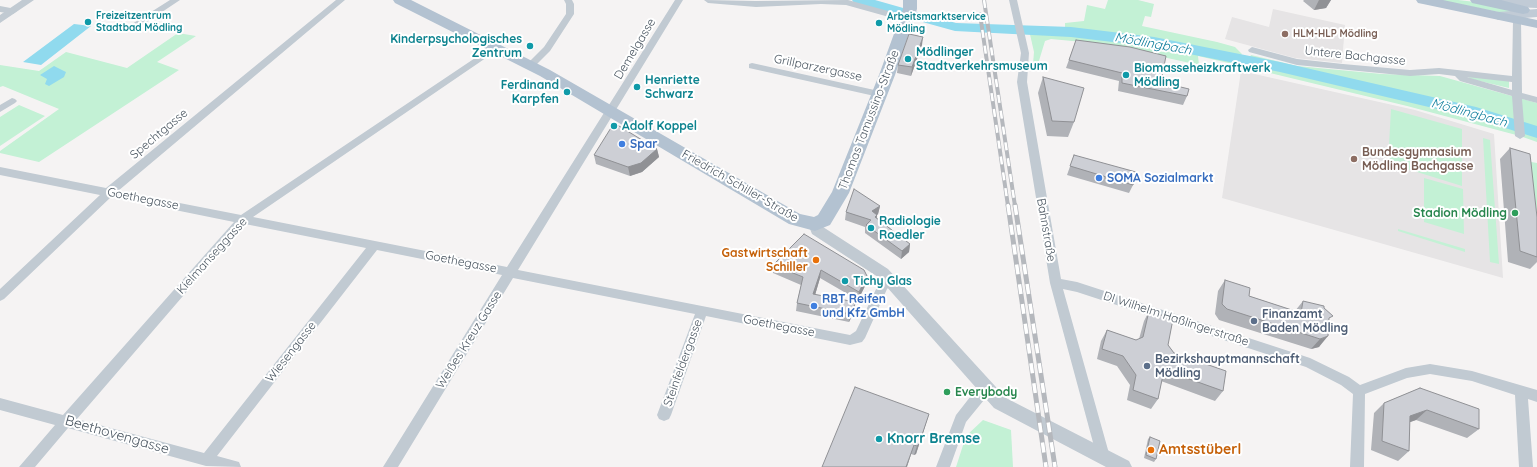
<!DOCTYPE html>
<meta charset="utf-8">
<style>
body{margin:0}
canvas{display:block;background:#f5f3f3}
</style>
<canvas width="1537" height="467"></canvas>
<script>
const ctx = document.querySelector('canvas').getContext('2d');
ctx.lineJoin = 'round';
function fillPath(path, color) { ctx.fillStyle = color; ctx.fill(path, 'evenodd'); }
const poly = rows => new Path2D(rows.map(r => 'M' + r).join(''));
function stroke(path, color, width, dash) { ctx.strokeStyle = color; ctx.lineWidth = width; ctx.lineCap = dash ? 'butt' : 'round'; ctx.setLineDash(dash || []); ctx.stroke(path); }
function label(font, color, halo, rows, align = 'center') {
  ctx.font = font + ' Quicksand,sans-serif'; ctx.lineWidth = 4; ctx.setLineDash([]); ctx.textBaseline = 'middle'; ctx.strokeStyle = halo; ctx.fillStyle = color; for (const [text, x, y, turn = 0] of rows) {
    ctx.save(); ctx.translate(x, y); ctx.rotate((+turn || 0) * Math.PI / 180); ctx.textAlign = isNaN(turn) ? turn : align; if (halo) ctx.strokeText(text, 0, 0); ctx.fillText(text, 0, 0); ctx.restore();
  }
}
fillPath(poly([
 [1273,9,1345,25,1342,63,1295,58,1225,39,1232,17,1269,27],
 [1241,71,1415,110,1494,134,1503,278,1222,198]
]), '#e6e4e5');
fillPath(poly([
 [1108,0,1138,0,1154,4,1151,17,1145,16,1142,26,1217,42,1235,47,1242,54,1233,64,1198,56,1199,65,1104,44,1051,39,1045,41,1038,64,1035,66,1033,64,1034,52,1029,30,1065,29,1065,23,1084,21,1087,5,1105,9],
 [1439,0,1458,0,1502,5,1524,12,1508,14],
 [178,33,196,36,157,62,179,70,39,162,0,153,0,151,59,109,3,86,0,87,0,65,39,71,66,52,127,68],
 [1251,55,1297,66,1382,74,1440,76,1537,103,1537,142,1520,136,1407,106,1245,67],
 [1466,75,1509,80,1509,88,1471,79],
 [19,105,45,116,0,146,0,117],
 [1391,109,1462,129,1462,186,1388,163],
 [1483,138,1490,140,1499,264,1490,262],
 [1526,161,1537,163,1537,250],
 [1424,178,1463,189,1464,234,1424,222],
 [1398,229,1465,249,1465,252,1398,231],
 [983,420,1011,430,1013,467,956,467,966,436]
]), '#c3f1d5');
fillPath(poly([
 [74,24,91,26,41,65,23,62],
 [54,66,66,72,64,77,49,86,45,84,47,79,40,75]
]), '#90daee');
fillPath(poly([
 [852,0,875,0,956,23,1071,27,1154,37,1280,62,1476,107,1537,126,1537,138,1467,116,1280,72,1154,47,1071,37,955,31,854,3,852,0]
]), '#90daee');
fillPath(poly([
 [170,0,180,0,138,28,132,28,132,24,170,0],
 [336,0,345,0,118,191,241,215,496,44,499,45,499,49,253,217,507,267,675,0,683,0,518,270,850,335,856,331,879,283,885,278,893,278,895,281,887,289,865,338,862,342,850,345,706,316,671,415,669,419,664,421,659,419,657,415,695,314,513,278,398,467,383,467,502,275,377,250,217,456,239,462,241,467,206,466,68,428,35,467,19,467,55,425,0,410,0,398,63,415,234,222,111,197,4,299,0,301,0,289,100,195,0,175,0,167,106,188,336,0],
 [245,224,366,248,204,453,77,419,245,224],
 [564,0,572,0,574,4,574,14,550,51,534,67,528,67,528,63,544,47,566,14,566,4,564,0],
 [704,0,756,1,848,0,910,17,911,19,907,22,846,5,821,4,756,7,708,3,704,0],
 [1009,0,1017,0,1029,53,1027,82,1061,279,1077,282,1310,358,1349,377,1360,385,1406,368,1430,364,1472,371,1537,390,1537,402,1528,399,1533,467,1519,467,1515,395,1472,381,1430,374,1407,378,1365,394,1364,467,1350,467,1353,394,1341,385,1306,367,1077,292,1063,289,1110,457,1108,461,1103,463,1098,461,1050,283,1017,82,1021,53,1009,0],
 [0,6,16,9,17,11,13,14,0,12,0,6],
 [1517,17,1521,20,1522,93,1537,97,1537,103,1522,99,1525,136,1520,139,1515,136,1512,96,1460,81,1455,76,1439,74,1410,76,1297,65,1249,52,1248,50,1252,47,1297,59,1343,64,1410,70,1439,68,1512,76,1513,20,1517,17],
 [1467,77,1512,82,1512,90,1467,77],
 [752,63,879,91,884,94,879,97,749,68,749,64,752,63],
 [12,98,15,99,17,101,15,103,0,112,0,105,12,98],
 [988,384,993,386,994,390,993,394,984,400,966,422,950,467,936,467,956,415,974,392,988,384]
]), '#c1cad2');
fillPath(poly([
 [22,0,34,0,0,23,0,15,22,0],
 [815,219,820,220,823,227,888,269,1006,398,1129,461,1132,467,1106,467,994,408,878,277,812,234,808,224,810,220,815,219]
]), '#c1cad2');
fillPath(poly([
 [1488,0,1537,0,1537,8,1493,6,1489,5,1487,2,1488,0],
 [1537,9,1537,17,1498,20,1492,16,1498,12,1537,9]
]), '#c1cbd6');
fillPath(poly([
 [393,0,411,0,550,70,800,214,814,217,818,215,832,192,879,75,903,9,903,0,917,0,917,9,895,75,849,193,830,225,815,231,789,224,540,76,395,3,393,0],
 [1416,0,1443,0,1537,20,1537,28,1423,4,1418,3,1416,0],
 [1470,0,1501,0,1528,7,1530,10,1528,13,1523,14,1472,3,1470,0]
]), '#b3c2d1');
const railFar1 = poly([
 [984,0,1015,206],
 [980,14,1008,206]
]);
const rail = poly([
 [1008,205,1046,467],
 [1015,205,1055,467]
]);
stroke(railFar1, '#b5b8bd', 4);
stroke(rail, '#b5b8bd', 5);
stroke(railFar1, '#fff', 2.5, [8]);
stroke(rail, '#fff', 3.5, [10]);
fillPath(poly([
 [1304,0,1331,0,1326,8,1314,10,1303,1],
 [1076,40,1162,76,1164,83,1187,96,1183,105,1118,91,1119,81,1066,68],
 [922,45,911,76,897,73,898,65],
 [1043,77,1074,122,1068,137,1047,136,1038,93],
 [1510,148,1537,217,1537,262,1530,269,1508,262,1500,159],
 [657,149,659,157,642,172,630,176,596,164,594,155],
 [1074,155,1133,185,1129,193,1067,175],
 [880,206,878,214,877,215,877,218,910,244,909,252,901,259,865,233,865,227,845,220,846,212],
 [773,265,864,270,867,276,866,284,858,300,820,278,815,295,855,304,854,312,849,322,796,311,797,303,801,285,773,273],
 [1225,280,1249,296,1295,311,1303,301,1324,308,1329,321,1319,347,1311,349,1219,320,1215,314,1218,291],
 [1149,311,1168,345,1174,353,1223,391,1215,401,1161,381,1158,399,1151,409,1127,400,1130,385,1117,366,1097,359,1101,341,1107,330,1136,340,1139,339,1144,321],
 [1420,388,1479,429,1467,438,1416,420,1410,422,1409,451,1398,461,1371,450,1374,413,1384,403],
 [926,423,916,454,914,455,911,454,822,467],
 [1150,437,1156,459,1154,462,1144,458,1148,439]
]), '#b0b2b7');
fillPath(poly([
 [1319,0,1331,0,1326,8,1314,10],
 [923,37,922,45,911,76,912,67],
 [657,149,659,157,642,172,630,176,628,167],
 [880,206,878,214,877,215,876,223,872,211],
 [910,244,909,252,901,259,902,251],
 [821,270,820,278,813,302,813,294],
 [867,276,866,284,858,300,859,292],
 [855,304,854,312,849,322,850,314],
 [1328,336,1319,347,1311,349,1320,339],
 [1427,410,1416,420,1399,426,1410,416],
 [929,414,916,454,914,455,917,446],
 [914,445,907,467,906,467]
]), '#909195');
const building = poly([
 [909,34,923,37,912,67,898,65,909,34],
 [1076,40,1130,47,1166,56,1162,76,1166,77,1164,83,1189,89,1187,96,1122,83,1122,73,1069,60,1076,40],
 [1043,77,1084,88,1074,122,1052,121,1043,77],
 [614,123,657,149,641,163,628,167,594,155,614,123],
 [1510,148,1530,154,1537,217,1537,257,1520,251,1510,148],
 [1074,155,1136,172,1133,185,1070,166,1074,155],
 [854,189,880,206,872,211,877,215,875,217,910,244,902,251,866,225,871,220,846,212,854,189],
 [804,234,864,270,867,276,859,292,821,270,813,294,850,301,855,304,850,314,797,303,803,277,773,265,804,234],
 [1225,280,1250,288,1249,296,1301,313,1303,301,1324,306,1324,308,1333,316,1329,318,1328,336,1320,339,1227,309,1222,304,1225,280],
 [1149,311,1173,319,1168,345,1174,353,1226,371,1223,391,1164,370,1158,399,1133,390,1136,375,1123,356,1102,349,1107,330,1136,340,1143,337,1149,311],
 [855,387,929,414,919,444,917,446,914,445,906,467,822,467,855,387],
 [1420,388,1479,409,1479,429,1427,410,1410,416,1409,451,1382,441,1384,403,1420,388],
 [1150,437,1160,441,1156,459,1146,455,1150,437]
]);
fillPath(building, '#cdcfd5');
stroke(building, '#909195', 1);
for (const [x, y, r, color] of [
 [88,22,4,"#0f9aa8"],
 [879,23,4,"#0f9aa8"],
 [1285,34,4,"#8d6e63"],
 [530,46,4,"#0f9aa8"],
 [908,59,4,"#0f9aa8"],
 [1126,75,4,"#0f9aa8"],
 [637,87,4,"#0f9aa8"],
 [567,92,4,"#0f9aa8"],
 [614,126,4,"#0f9aa8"],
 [622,144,4,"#3f7fe0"],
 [1354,159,4,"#8d6e63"],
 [1099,178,4,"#3f7fe0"],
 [1515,213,4,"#2e9e5b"],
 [871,228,4,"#0f9aa8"],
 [816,260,4,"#e8710a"],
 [845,281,4,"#0f9aa8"],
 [814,306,4,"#3f7fe0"],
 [1254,321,4,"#5c6f8a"],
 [1147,366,4,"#5c6f8a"],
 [947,392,4,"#2e9e5b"],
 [879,439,4,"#0f9aa8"],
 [1151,450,4,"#e8710a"]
]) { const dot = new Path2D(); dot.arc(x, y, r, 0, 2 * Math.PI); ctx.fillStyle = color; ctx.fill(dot); stroke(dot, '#fff', 1.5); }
label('bold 10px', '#0d838f', '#fff', [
 ["Freizeitzentrum",96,16],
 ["Stadtbad Mödling",96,28],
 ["Arbeitsmarktservice",887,17],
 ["Mödling",887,29]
], 'left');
label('bold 10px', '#785e54', '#fff', [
 ["HLM-HLP Mödling",1293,34]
], 'left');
label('bold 12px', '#0d838f', '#fff', [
 ["Kinderpsychologisches",522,39,"right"],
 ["Zentrum",522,53,"right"],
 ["Mödlinger",916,52],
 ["Stadtverkehrsmuseum",916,66],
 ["Biomasseheizkraftwerk",1134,68],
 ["Mödling",1134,82],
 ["Henriette",645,80],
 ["Schwarz",645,94],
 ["Ferdinand",559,85,"right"],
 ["Karpfen",559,99,"right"],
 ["Adolf Koppel",622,126],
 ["Radiologie",879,221],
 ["Roedler",879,235],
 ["Tichy Glas",853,281]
], 'left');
label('12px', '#4a5661', '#fff', [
 ["Demelgasse",635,49,-59],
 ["Untere Bachgasse",1355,56,6],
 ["Grillparzergasse",818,68,12],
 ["Thomas Tamussino-Straße",869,120,-69],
 ["Spechtgasse",159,134,-40],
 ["Friedrich Schiller-Straße",740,186,30],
 ["Goethegasse",143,199,11],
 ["Bahnstraße",1046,230,80],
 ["Kielmanseggasse",212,256,-48],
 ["Goethegasse",461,262,11],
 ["DI Wilhelm Haßlingerstraße",1176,319,18],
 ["Goethegasse",779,326,11],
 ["Weißes Kreuz Gasse",469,340,-58],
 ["Wiesengasse",291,352,-52],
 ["Steinfeldergasse",683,363,-70]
]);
label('bold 12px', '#366cbe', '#fff', [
 ["Spar",630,144],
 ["SOMA Sozialmarkt",1107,178],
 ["RBT Reifen",822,299],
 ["und Kfz GmbH",822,313]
], 'left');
label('bold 12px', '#785e54', '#fff', [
 ["Bundesgymnasium",1362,152],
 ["Mödling Bachgasse",1362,166]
], 'left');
label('bold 12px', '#27864d', '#fff', [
 ["Stadion Mödling",1507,213],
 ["Everybody",955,392,"left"]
], 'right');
label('bold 12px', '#c56008', '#fff', [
 ["Gastwirtschaft",808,253],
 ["Schiller",808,267]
], 'right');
label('bold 12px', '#4e5e75', '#fff', [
 ["Finanzamt",1262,314],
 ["Baden Mödling",1262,328],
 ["Bezirkshauptmannschaft",1155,359],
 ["Mödling",1155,373]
], 'left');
label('italic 13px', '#0c7c9b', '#fff', [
 ["Mödlingbach",1153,44,10],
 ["Mödlingbach",1469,113,15]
]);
label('14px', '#4a5661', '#fff', [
 ["Beethovengasse",117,435,16]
]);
label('bold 14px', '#0d838f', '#fff', [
 ["Knorr Bremse",887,439]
], 'left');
label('bold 14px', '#c56008', '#fff', [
 ["Amtsstüberl",1159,450]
], 'left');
</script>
